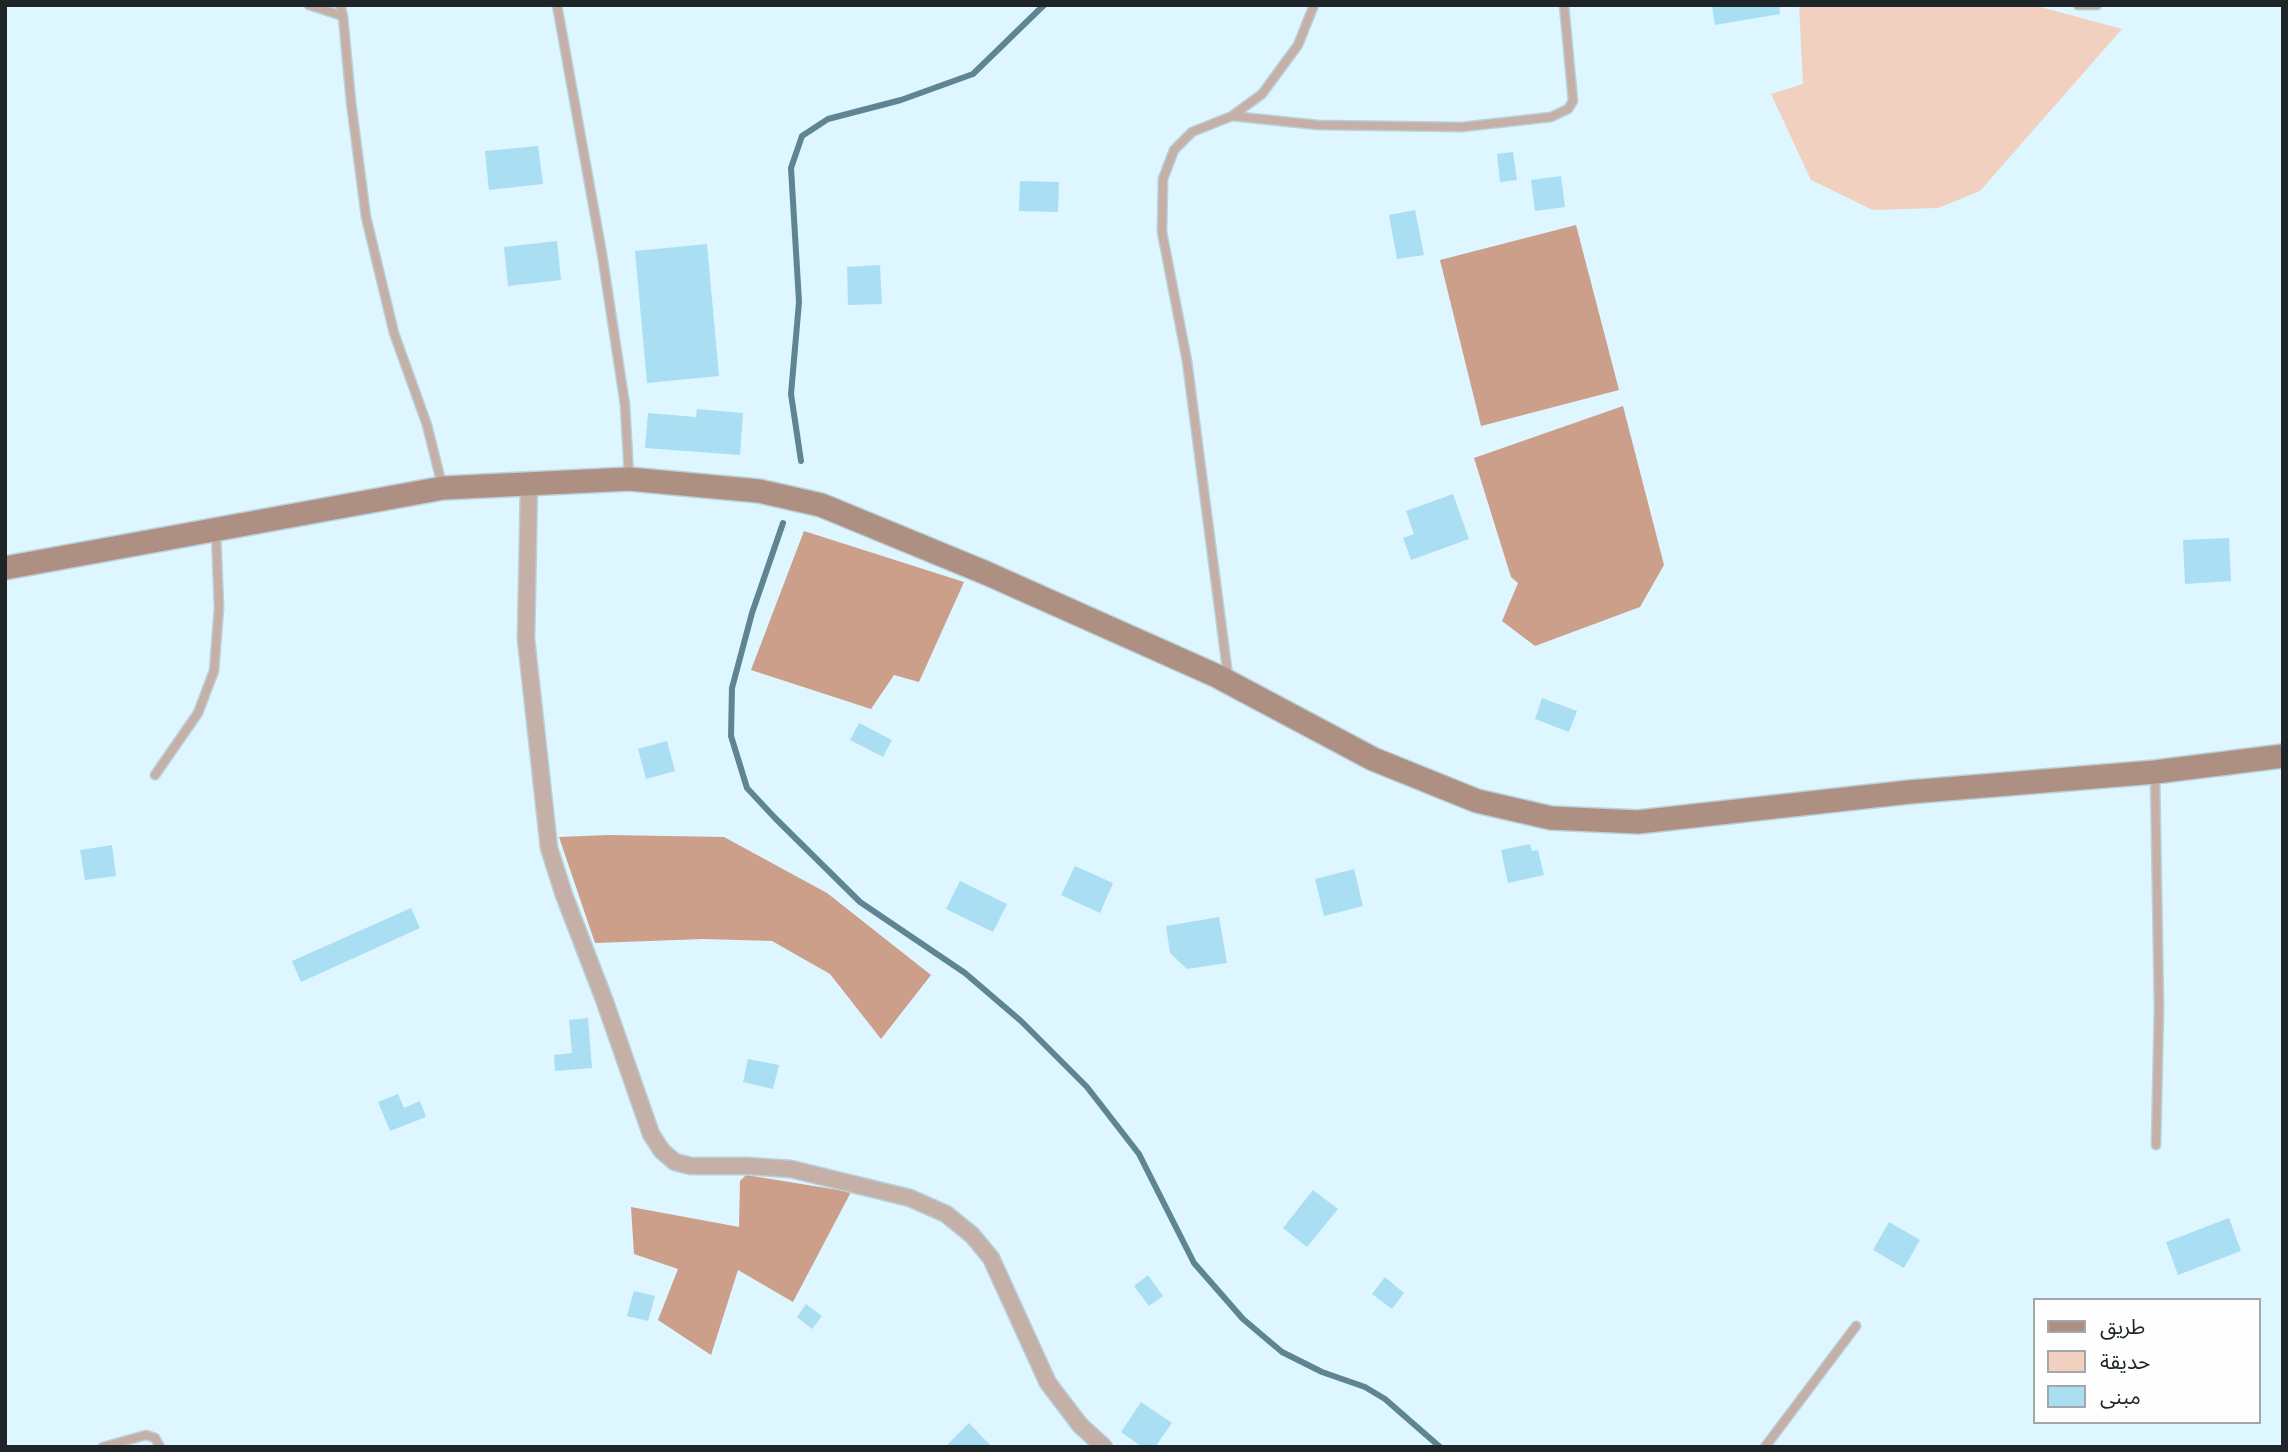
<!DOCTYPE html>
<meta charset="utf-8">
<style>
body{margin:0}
#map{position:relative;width:2288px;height:1452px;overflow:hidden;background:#def6ff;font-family:Manrope,"Noto Sans Arabic",sans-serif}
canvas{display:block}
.frame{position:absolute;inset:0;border:7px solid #1d2529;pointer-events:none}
.legend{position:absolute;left:2033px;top:1298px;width:228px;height:126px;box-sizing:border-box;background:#fefefe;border:2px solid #a4a7a9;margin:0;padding:9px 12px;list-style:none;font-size:21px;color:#1d2529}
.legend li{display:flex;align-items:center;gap:14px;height:35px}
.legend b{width:35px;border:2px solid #a4a7a9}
</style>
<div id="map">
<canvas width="2288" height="1452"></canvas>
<div class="frame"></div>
<ul class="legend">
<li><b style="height:9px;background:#ad9081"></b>طريق</li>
<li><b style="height:19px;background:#f1d0bf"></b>حديقة</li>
<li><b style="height:19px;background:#aadef2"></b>مبنى</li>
</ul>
</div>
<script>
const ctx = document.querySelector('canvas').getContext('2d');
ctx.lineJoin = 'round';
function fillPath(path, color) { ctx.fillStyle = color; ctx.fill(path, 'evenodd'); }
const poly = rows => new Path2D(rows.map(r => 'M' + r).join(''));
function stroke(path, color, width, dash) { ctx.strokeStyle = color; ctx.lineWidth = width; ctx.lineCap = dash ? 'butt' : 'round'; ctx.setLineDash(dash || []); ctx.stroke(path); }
fillPath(poly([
 [1799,5,2033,5,2122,29,1980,191,1938,208,1873,210,1811,180,1771,94,1803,84]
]), '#f1d0bf');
fillPath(poly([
 [1576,225,1619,390,1481,426,1440,260],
 [1623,406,1664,565,1640,607,1535,646,1502,621,1518,583,1511,577,1474,458],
 [804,531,964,582,919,682,894,675,871,709,751,670],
 [608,835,724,837,827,893,931,975,881,1039,830,974,772,941,703,939,595,943,559,837],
 [746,1175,851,1192,793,1302,738,1270,711,1355,658,1320,678,1269,634,1254,631,1207,739,1227,740,1181]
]), '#cb9f89');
stroke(poly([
 [801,461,791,394,799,302,791,168,802,136,828,119,901,100,973,74,1044,5],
 [783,523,752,613,732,688,731,736,747,788,775,818,860,902,965,973,1021,1021,1087,1087,1139,1154,1194,1263,1243,1319,1282,1352,1322,1372,1365,1387,1385,1399,1440,1447]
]), '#5f8593', 6);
fillPath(poly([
 [1712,5,1779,5,1780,14,1715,25],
 [538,146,543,184,489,190,485,151],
 [1513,152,1517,180,1500,182,1497,154],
 [1561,176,1565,207,1535,211,1531,180],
 [1020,181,1059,182,1058,212,1019,211],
 [1415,210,1424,255,1397,259,1389,215],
 [557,241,561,280,508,286,504,247],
 [707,244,719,376,647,383,635,251],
 [880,265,882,304,848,305,847,267],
 [697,409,743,413,740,455,645,448,648,413,696,417],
 [1453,494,1469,539,1411,560,1403,538,1414,534,1406,511],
 [2229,538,2231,581,2185,584,2183,540],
 [1542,698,1577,711,1569,732,1535,719],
 [859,723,892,740,883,757,850,740],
 [667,741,675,771,646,779,638,749],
 [1530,844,1532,851,1538,850,1544,875,1508,883,1501,850],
 [112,845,116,876,85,880,80,850],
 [1075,866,1113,883,1100,913,1061,895],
 [1354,869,1363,906,1324,916,1315,879],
 [960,881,1007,904,993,932,946,909],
 [411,908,420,928,301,982,292,961],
 [1219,917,1227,963,1187,969,1170,953,1166,926],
 [588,1018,592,1068,555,1071,554,1055,572,1053,569,1020],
 [748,1059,779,1065,773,1089,743,1082],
 [398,1094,404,1108,420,1101,426,1117,390,1131,378,1102],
 [1313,1190,1338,1209,1307,1247,1283,1228],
 [2229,1218,2241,1251,2178,1275,2166,1242],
 [1889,1222,1920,1240,1904,1268,1873,1250],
 [1148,1275,1163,1296,1149,1306,1134,1286],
 [1385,1277,1404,1293,1392,1309,1372,1294],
 [634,1291,655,1296,648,1321,627,1316],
 [806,1304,822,1316,812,1329,797,1317],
 [1141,1402,1172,1423,1155,1447,1142,1447,1121,1432],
 [969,1423,992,1447,945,1447]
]), '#aadef2');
const lane = poly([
 [309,5,343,16],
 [340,5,343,16,351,102,366,217,394,333,427,425,442,485],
 [557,5,602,254,625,405,629,476],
 [2078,5,2097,5],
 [1232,116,1318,125,1462,127,1551,117,1568,109,1573,101,1564,5],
 [1228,676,1187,361,1162,232,1163,179,1174,150,1192,132,1232,116,1262,94,1298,45,1314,5],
 [155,775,198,713,214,671,219,608,216,533],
 [2155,775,2159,1008,2156,1145],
 [103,1447,146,1435,155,1438,160,1447],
 [1765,1447,1856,1326]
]);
const street = poly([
 [529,483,526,639,549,848,564,895,605,1002,651,1134,662,1151,675,1162,691,1166,747,1166,791,1169,910,1198,946,1214,972,1235,991,1258,1048,1383,1080,1425,1104,1447]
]);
const secondary = poly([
 [5,568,443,488,629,479,759,491,821,505,986,573,1217,676,1373,759,1477,801,1551,818,1638,822,1909,792,2155,772,2283,756]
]);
stroke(lane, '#bbd0d8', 11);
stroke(street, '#bbd0d8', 19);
stroke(secondary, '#bbd0d8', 26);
stroke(lane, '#c4b0a6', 8);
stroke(street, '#c4b0a6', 16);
stroke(secondary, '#ad9081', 23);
</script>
